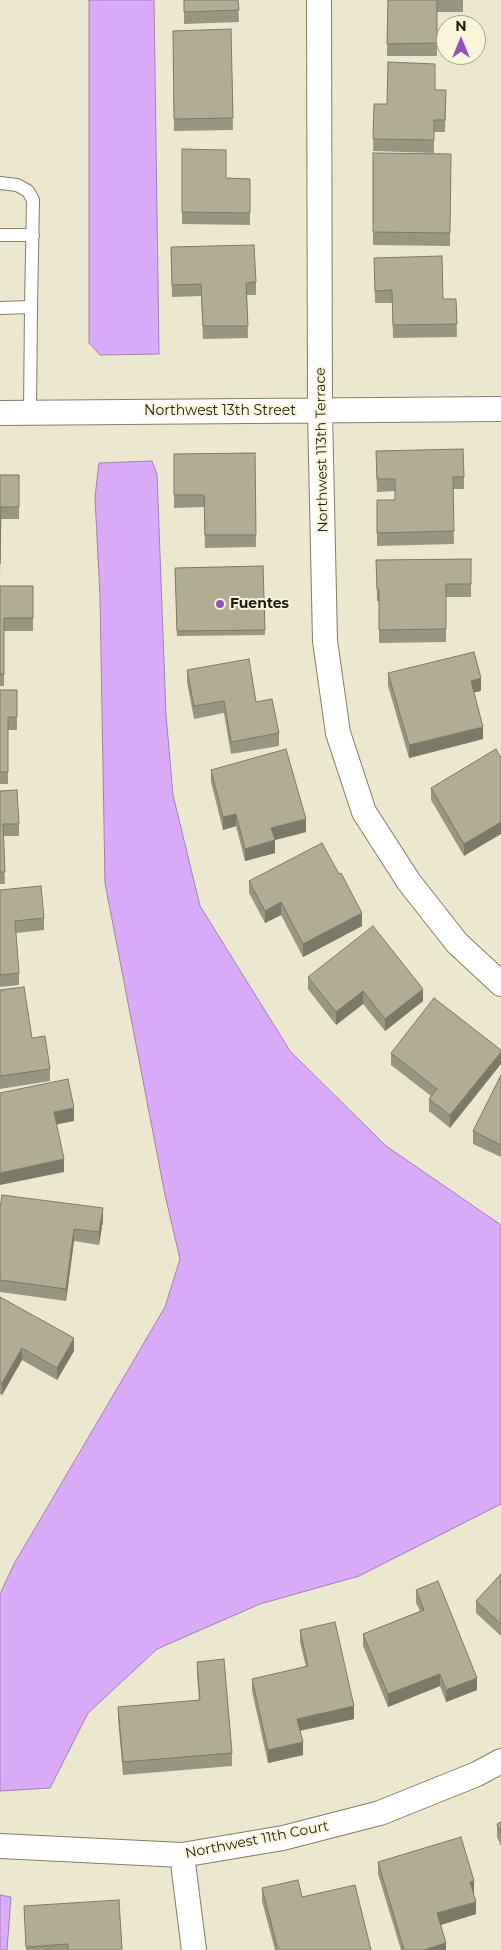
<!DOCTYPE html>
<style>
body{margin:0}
#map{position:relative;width:501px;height:1950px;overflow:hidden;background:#ece8cf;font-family:Montserrat,sans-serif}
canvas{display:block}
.north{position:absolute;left:436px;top:15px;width:50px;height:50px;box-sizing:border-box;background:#faf6dc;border:1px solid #a29f8c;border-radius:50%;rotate:0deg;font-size:14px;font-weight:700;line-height:20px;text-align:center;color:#1f1d14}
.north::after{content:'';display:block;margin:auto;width:18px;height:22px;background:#974ec1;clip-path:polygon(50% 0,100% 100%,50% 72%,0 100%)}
</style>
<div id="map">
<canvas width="501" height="1950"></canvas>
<div class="north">N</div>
</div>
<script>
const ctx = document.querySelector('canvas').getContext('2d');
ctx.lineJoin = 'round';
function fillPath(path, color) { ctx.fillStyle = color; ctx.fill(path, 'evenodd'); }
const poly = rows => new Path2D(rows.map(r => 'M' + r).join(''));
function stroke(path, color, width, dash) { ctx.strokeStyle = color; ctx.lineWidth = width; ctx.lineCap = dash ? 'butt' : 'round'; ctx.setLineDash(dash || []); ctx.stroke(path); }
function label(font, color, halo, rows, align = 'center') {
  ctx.font = font + ' Montserrat,sans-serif'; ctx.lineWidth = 4; ctx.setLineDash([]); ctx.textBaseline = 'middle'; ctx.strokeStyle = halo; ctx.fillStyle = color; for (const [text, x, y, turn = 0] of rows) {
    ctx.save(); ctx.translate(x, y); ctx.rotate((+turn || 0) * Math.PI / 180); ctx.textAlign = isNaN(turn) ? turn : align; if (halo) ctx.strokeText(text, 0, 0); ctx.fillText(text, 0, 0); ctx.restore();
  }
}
const water = poly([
 [89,0,154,0,159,354,100,355,89,343,89,0],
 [152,461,157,474,166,715,173,795,200,906,290,1051,386,1146,501,1225,501,1504,359,1576,260,1604,157,1649,88,1713,50,1788,0,1791,0,1594,14,1564,165,1307,180,1259,165,1195,105,883,100,597,95,497,99,463,152,461],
 [0,1895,11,1897,7,1950,0,1950,0,1895]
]);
fillPath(water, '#daabf9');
stroke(water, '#a280b4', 1);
const lane = poly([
 [0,183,17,185,28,191,33,200,31,307],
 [0,235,33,235],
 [0,308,31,307,30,412]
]);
const street = poly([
 [319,0,320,411,325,641,338,733,364,812,409,882,457,943,501,984],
 [0,413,501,409],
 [0,1846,182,1855,283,1838,380,1813,477,1774,501,1761],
 [182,1855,194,1950]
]);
stroke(lane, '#827e67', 14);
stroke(street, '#827e67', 26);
stroke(lane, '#fff', 12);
stroke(street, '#fff', 24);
fillPath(poly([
 [184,0,238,0,239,22,184,24],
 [388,0,463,0,463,12,437,12,437,56,387,56],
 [231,29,233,130,174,131,173,31],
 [435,90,446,90,445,132,434,132,434,153,373,151,374,104,387,104],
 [182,149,226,178,250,179,250,225,182,224],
 [373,153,451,154,450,246,373,245],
 [171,247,256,282,256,295,247,295,248,338,203,339,201,296,172,297],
 [374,258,443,299,456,299,457,337,393,338,392,303,375,303],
 [255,453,256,547,205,548,204,507,174,508,174,454],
 [376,464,464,477,464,489,453,489,454,544,377,546,377,500,395,500,395,491,377,492],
 [0,475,19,475,19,519,1,519,0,576],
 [471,559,471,597,446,597,446,642,379,643,379,601,377,601,376,560],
 [263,566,265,635,177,636,175,568],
 [0,586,33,586,33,631,4,631,4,686,0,686],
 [187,670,256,702,279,733,279,746,231,754,224,713,194,719,187,682],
 [388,673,481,691,474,692,483,739,409,758,388,686],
 [0,690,17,690,17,730,8,730,8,784,0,784],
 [496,749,464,856,431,800,431,788],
 [211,770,306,832,275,840,275,853,245,861,236,826,223,830,211,782],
 [0,791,19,824,19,836,3,836,5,884,0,884],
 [339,874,362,926,303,957,281,915,265,923,249,893,249,881],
 [0,890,44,918,44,930,16,933,19,973,19,985,0,987],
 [308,977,423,1001,385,1031,363,1004,336,1025,308,989],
 [0,990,50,1069,50,1081,0,1089],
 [501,1050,450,1128,429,1111,429,1099,431,1096,391,1065,391,1053],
 [501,1075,501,1157,473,1144,473,1131],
 [0,1208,103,1220,99,1245,74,1241,66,1301,0,1292],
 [0,1297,74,1351,57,1380,22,1360,2,1395,0,1394],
 [501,1574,501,1636,476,1613,476,1601],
 [416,1590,477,1690,446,1702,440,1686,388,1707,363,1646,363,1634,420,1611,416,1603],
 [300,1630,354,1719,300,1731,303,1755,268,1763,252,1691,252,1679,306,1667,300,1642],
 [197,1662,232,1753,232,1766,123,1775,118,1719,118,1707,199,1700,197,1675],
 [501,1822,501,1846,497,1837,497,1824],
 [378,1862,474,1893,473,1893,476,1914,441,1925,446,1950,401,1950,378,1874],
 [262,1888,302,1897,371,1950,275,1950,262,1901],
 [24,1906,122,1950,26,1950]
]), '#989580');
fillPath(poly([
 [481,678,481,691,471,693,471,681],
 [483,727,483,739,409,758,409,745],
 [236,814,236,826,223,830,223,817],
 [306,819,306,832,271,841,271,828],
 [501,822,501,834,464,856,464,844],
 [275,840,275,853,245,861,245,849],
 [281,902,281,915,265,923,265,911],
 [362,913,362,926,303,957,303,944],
 [423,989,423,1001,385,1031,385,1019],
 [363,991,363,1004,336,1025,336,1012],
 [501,1052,501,1064,450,1128,450,1115],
 [74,1108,74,1121,54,1125,54,1112],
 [64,1159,64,1172,0,1185,0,1173],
 [103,1208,103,1220,99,1245,99,1232],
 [74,1229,74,1241,66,1301,66,1289],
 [74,1338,74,1351,57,1380,57,1368],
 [22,1348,22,1360,2,1395,2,1383],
 [440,1674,440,1686,388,1707,388,1694],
 [477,1678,477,1690,446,1702,446,1690],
 [354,1706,354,1719,297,1731,297,1719],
 [303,1742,303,1755,268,1763,268,1750],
 [474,1881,474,1893,470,1894,470,1882],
 [476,1902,476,1914,437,1926,437,1913],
 [446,1943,446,1950,424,1950]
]), '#7c7968');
const building = poly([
 [184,0,238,0,239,10,184,12,184,0],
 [388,0,437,0,437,43,387,44,388,0],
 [231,29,233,118,174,119,173,31,231,29],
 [388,62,435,64,435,90,446,90,445,120,434,120,434,140,373,139,374,104,387,104,388,62],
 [182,149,226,150,226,178,250,179,250,213,182,212,182,149],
 [373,153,451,154,450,233,373,232,373,153],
 [254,245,256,282,246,283,248,326,203,326,201,284,172,285,171,247,254,245],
 [442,256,443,299,456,299,457,324,393,325,392,290,375,291,374,258,442,256],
 [463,449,464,477,453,477,454,531,377,533,377,500,395,500,395,479,377,479,376,451,463,449],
 [255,453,256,535,205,535,204,495,174,495,174,454,255,453],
 [0,475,19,475,19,507,1,507,0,564,0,475],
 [471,559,471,584,446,584,446,629,379,630,379,589,377,589,376,560,471,559],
 [263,566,265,630,177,631,175,568,263,566],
 [0,586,33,586,33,618,4,618,4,674,0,674,0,586],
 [474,652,481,678,471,681,483,727,409,745,388,673,474,652],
 [249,659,256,702,272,699,279,733,231,742,224,701,194,706,187,670,249,659],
 [0,690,17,690,17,717,8,717,8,772,0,772,0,690],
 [286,749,306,819,271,828,275,840,245,849,236,814,223,817,211,770,286,749],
 [496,749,501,758,501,822,464,844,431,788,496,749],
 [17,790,19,824,3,824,5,872,0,872,0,791,17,790],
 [322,843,339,874,341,873,362,913,303,944,281,902,265,911,249,881,322,843],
 [41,886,44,918,15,921,19,973,0,975,0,890,41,886],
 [373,926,423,989,385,1019,363,991,336,1012,308,977,373,926],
 [24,987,32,1038,45,1036,50,1069,0,1076,0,990,24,987],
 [434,998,501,1050,501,1052,450,1115,429,1099,437,1089,391,1053,434,998],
 [501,1075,501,1145,473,1131,501,1075],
 [68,1079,74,1108,54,1112,64,1159,0,1173,0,1093,68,1079],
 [2,1195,103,1208,99,1232,74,1229,66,1289,0,1280,0,1208,2,1195],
 [0,1297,74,1338,57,1368,22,1348,2,1383,0,1382,0,1297],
 [501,1574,501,1624,476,1601,501,1574],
 [438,1581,477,1678,446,1690,440,1674,388,1694,363,1634,424,1610,416,1590,438,1581],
 [335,1622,354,1706,297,1719,303,1742,268,1750,252,1679,308,1666,300,1630,335,1622],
 [224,1659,232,1753,123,1762,118,1707,200,1700,197,1662,224,1659],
 [501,1822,501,1834,497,1824,501,1822],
 [461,1837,474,1881,470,1882,476,1902,437,1913,446,1943,424,1950,404,1950,378,1862,461,1837],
 [298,1880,302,1897,355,1885,371,1950,278,1950,262,1888,298,1880],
 [119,1900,122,1950,68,1950,68,1944,26,1947,24,1906,119,1900]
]);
fillPath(building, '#b1ad95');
stroke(building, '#7c7968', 1);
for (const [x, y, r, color] of [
 [220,604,5,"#974ec1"]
]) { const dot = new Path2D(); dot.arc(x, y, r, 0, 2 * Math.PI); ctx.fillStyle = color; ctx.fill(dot); stroke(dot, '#faf6dc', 2); }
label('14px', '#1f1d14', '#faf6dc', [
 ["Northwest 13th Street",220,411],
 ["Northwest 113th Terrace",322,450,-91],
 ["Northwest 11th Court",257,1840,-11]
]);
label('bold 14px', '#1f1d14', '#faf6dc', [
 ["Fuentes",230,604]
], 'left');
</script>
